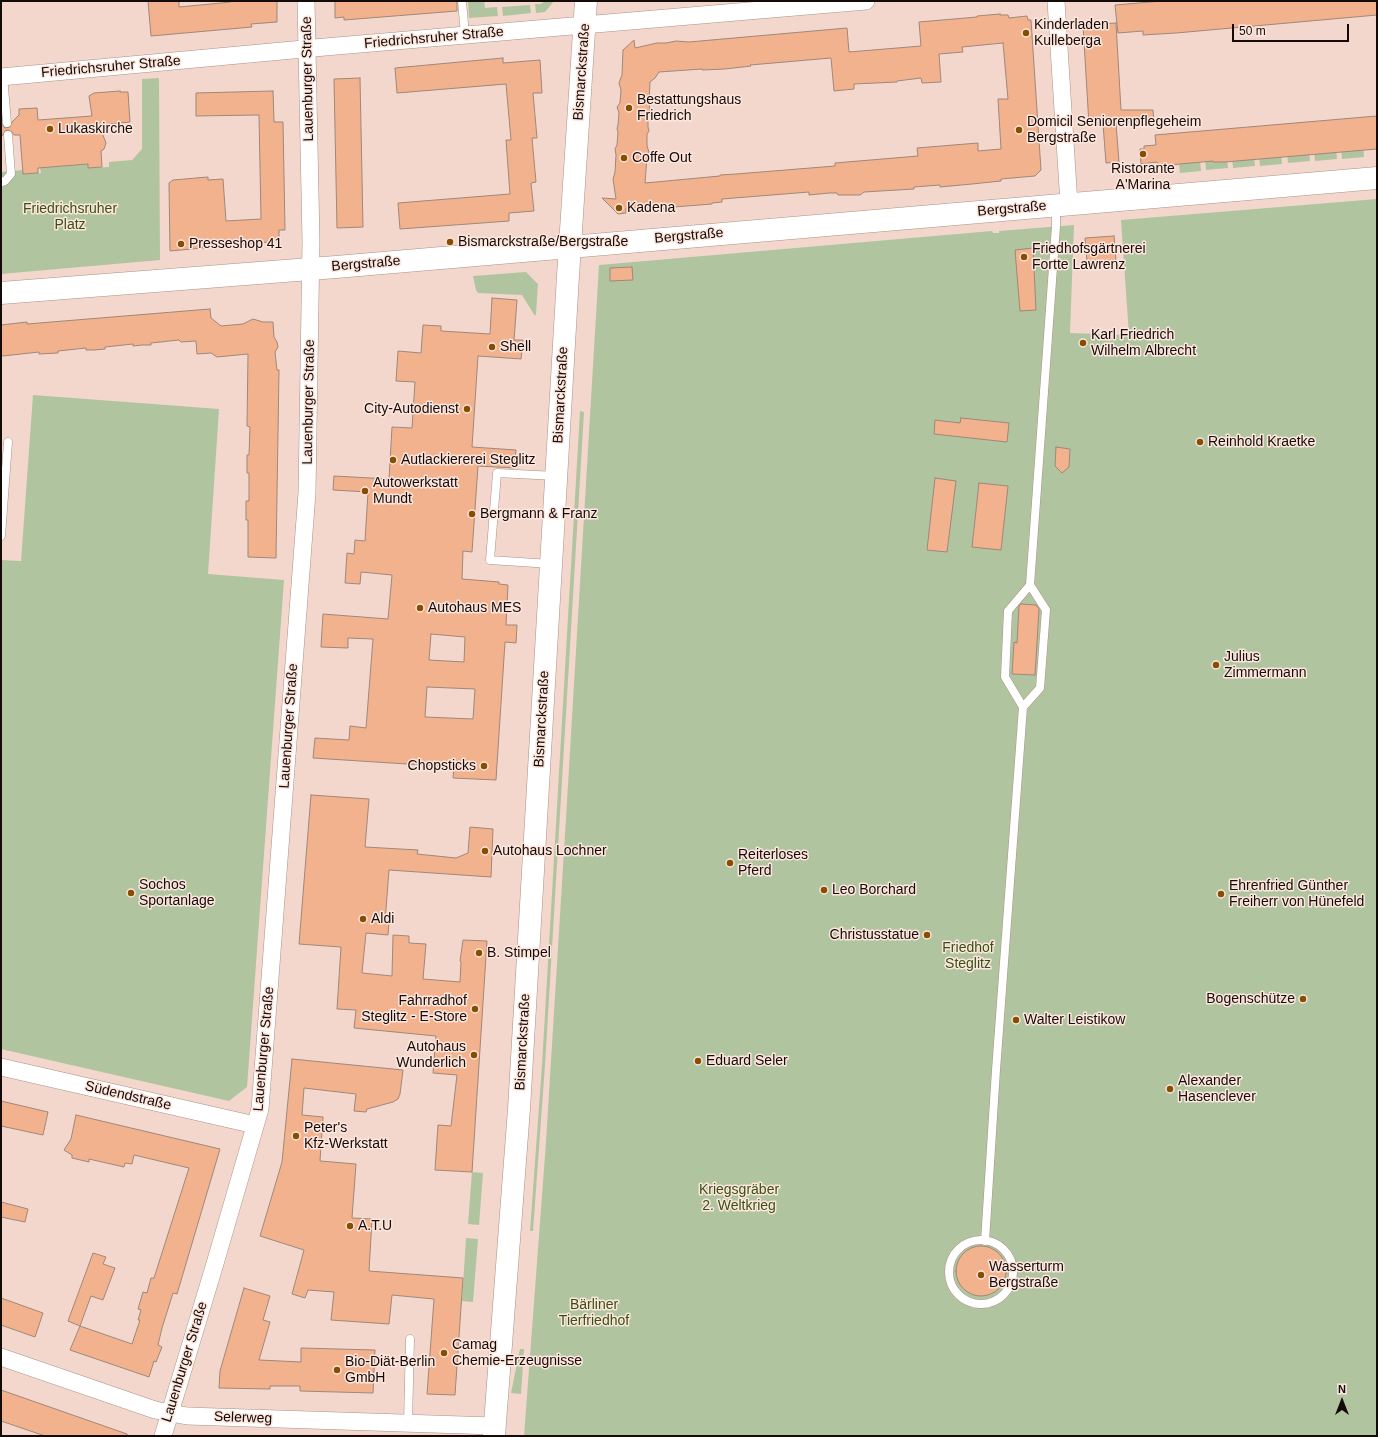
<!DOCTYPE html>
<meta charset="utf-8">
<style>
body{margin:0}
#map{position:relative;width:1378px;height:1437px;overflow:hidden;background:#f3d7cc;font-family:Helvetica,sans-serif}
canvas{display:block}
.frame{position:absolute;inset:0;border:2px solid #140b08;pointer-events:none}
.north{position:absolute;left:1322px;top:1381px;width:40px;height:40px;-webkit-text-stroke:3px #fde6dd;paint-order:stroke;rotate:0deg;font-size:11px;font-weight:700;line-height:16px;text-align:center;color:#140b08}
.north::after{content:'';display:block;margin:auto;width:14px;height:18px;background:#140b08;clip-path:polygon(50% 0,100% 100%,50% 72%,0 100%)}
.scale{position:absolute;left:1232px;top:24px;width:117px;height:18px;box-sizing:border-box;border:2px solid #140b08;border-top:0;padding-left:5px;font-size:12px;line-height:14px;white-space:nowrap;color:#140b08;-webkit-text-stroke:3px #fde6dd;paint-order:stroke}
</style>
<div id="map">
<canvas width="1378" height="1437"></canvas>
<div class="frame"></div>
<div class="north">N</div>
<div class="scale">50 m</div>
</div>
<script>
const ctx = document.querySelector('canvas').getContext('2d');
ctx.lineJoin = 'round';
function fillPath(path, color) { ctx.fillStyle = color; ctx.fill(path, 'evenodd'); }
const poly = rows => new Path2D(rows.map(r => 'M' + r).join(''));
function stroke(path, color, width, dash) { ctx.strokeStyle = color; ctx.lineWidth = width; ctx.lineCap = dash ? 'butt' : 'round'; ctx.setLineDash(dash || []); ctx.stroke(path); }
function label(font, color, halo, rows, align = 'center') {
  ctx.font = font + ' Helvetica,sans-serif'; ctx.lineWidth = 3; ctx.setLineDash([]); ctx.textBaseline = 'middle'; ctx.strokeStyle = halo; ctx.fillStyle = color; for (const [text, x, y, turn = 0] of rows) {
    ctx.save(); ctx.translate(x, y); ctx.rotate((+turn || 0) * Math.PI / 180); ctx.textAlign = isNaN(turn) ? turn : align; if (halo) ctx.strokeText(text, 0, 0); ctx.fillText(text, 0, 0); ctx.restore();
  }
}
fillPath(poly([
 [468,1,484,1,485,8,497,7,498,16,469,18],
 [545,1,554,1,545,12,536,13,535,4,541,4],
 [530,5,531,13,503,16,502,7],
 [159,78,160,260,1,274,1,172,24,170,25,174,41,173,40,168,90,164,90,168,109,167,109,162,132,160,142,149,142,79],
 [1363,145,1364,157,1342,159,1341,147],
 [1336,147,1337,159,1315,161,1314,150],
 [1309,150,1310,161,1288,163,1287,152],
 [1281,152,1282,164,1260,166,1259,154],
 [1254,155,1255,166,1233,168,1232,157],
 [1227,157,1228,168,1206,170,1205,159,1213,159,1213,162,1218,162],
 [1200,160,1201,171,1180,173,1179,164],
 [1377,199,1377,1436,524,1436,546,1142,566,818,599,265,992,231,993,233,999,233,999,231,1074,225,1070,333,1129,335,1121,220],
 [526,272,538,284,536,314,535,316,522,295,478,293,476,290,473,276],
 [33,395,219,409,208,574,284,580,247,1087,229,1101,1,1049,1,560,21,561],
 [580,411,584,412,545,1065,533,1231,530,1231,542,1065],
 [472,1172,483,1173,479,1225,468,1224],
 [466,1238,478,1239,473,1302,462,1301],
 [520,1349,524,1349,521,1394,511,1393]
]), '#b1c4a0');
const building = poly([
 [148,1,179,1,179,7,231,2,231,1,277,1,277,22,251,24,252,27,151,36,148,1],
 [335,1,457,1,457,11,344,20,344,17,335,18,335,1],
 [1162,1,1377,1,1377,15,1176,33,1143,35,1143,31,1118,33,1115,5,1162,1],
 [1000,14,1000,15,1008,15,1009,18,1027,16,1028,20,1031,20,1041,170,1035,176,1001,179,1001,181,972,184,940,187,940,185,914,187,914,189,864,192,860,195,838,195,837,193,829,193,809,195,809,192,722,199,722,202,712,203,712,204,674,207,667,209,654,208,647,211,626,208,626,213,618,214,602,198,616,199,613,179,615,172,616,155,615,149,617,145,618,132,617,129,618,125,619,113,617,107,620,103,621,90,619,83,622,75,623,50,634,40,635,48,657,43,666,43,676,41,689,42,847,28,849,52,921,46,919,22,977,17,977,16,1000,14],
 [1003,43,1008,99,998,99,1001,149,978,151,978,143,917,148,918,156,835,163,835,166,736,174,720,175,720,176,645,183,647,157,649,152,647,146,647,134,649,131,648,127,648,114,650,109,649,104,650,82,655,78,659,72,702,69,702,70,725,69,751,66,750,65,831,58,834,91,854,89,854,84,897,82,897,81,921,78,922,83,941,82,939,54,963,52,962,47,1003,43],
 [1116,23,1121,110,1153,110,1154,122,1128,122,1128,124,1116,124,1119,162,1106,163,1103,124,1089,125,1083,25,1116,23],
 [503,58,503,63,540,60,542,93,533,93,537,138,532,138,536,182,531,183,534,211,509,213,509,221,400,229,398,203,510,194,506,140,511,140,506,84,397,93,395,68,503,58],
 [360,78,363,227,337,228,334,79,360,78],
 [120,91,120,92,128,92,130,122,99,125,106,143,104,149,101,151,102,167,88,168,88,164,38,168,38,173,23,174,20,135,14,135,12,132,8,130,5,131,3,135,1,136,1,123,5,128,10,127,12,122,19,115,19,109,37,108,38,120,92,116,89,96,94,93,120,91],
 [273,91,274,122,283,122,285,230,279,230,279,241,170,251,169,183,173,180,208,177,208,180,223,179,226,221,261,219,259,115,196,116,196,93,273,91],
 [1377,116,1377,149,1225,162,1213,162,1213,161,1158,166,1157,162,1141,164,1140,149,1144,149,1144,146,1156,145,1155,135,1377,116],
 [1114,236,1116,260,1087,262,1085,238,1114,236],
 [1033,248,1036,310,1020,311,1015,250,1033,248],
 [632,267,633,280,610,281,610,268,632,267],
 [492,298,517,300,514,340,523,340,521,359,478,356,472,447,516,450,514,468,478,466,472,552,463,551,462,579,499,582,499,584,508,585,506,625,517,625,516,643,505,642,496,780,453,778,454,767,313,758,315,738,349,740,350,726,366,728,373,639,348,638,348,648,321,647,323,614,388,619,392,575,361,572,360,584,345,583,347,553,354,554,355,540,365,541,368,492,333,490,334,476,389,479,392,427,412,428,415,382,396,381,398,351,421,353,423,325,441,326,441,331,490,334,492,298],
 [431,634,465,637,464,662,429,660,431,634],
 [427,687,475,689,473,719,425,717,427,687],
 [210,309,211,318,221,326,243,324,253,319,263,322,273,322,274,337,277,342,278,347,275,352,277,370,279,370,276,558,248,557,248,520,246,520,246,501,249,501,249,473,247,473,247,455,249,455,250,427,247,426,248,354,217,357,211,353,197,354,196,341,181,342,179,340,151,343,151,345,142,345,133,346,133,344,105,347,105,349,94,350,86,350,86,348,58,351,58,353,39,354,39,352,3,356,1,355,1,325,27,322,27,324,210,309],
 [961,418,1009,423,1007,442,934,434,935,420,960,423,961,418],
 [1056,447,1070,449,1069,467,1062,473,1055,466,1056,447],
 [935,478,956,481,947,552,927,550,935,478],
 [979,483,1008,486,1001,550,972,547,979,483],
 [1021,604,1036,605,1039,609,1035,675,1012,674,1014,642,1017,643,1019,606,1021,604],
 [311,795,369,799,365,847,418,850,417,854,456,858,468,853,470,827,493,829,491,877,389,870,385,922,389,922,388,935,366,933,362,973,392,976,393,935,409,936,409,943,426,944,423,979,460,982,461,962,460,961,463,940,487,941,472,1172,435,1170,438,1125,451,1126,457,1075,433,1073,436,1036,354,1028,356,1010,337,1009,341,947,299,944,311,795],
 [292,1059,403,1070,400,1094,398,1099,393,1102,367,1109,366,1112,354,1111,356,1094,304,1088,302,1115,323,1117,320,1161,356,1164,352,1218,372,1219,369,1271,463,1278,455,1395,427,1394,434,1299,392,1295,389,1324,331,1320,334,1292,308,1290,305,1298,292,1294,304,1250,260,1236,282,1162,292,1059],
 [1,1101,48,1112,43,1135,1,1126,1,1101],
 [76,1115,220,1149,177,1294,173,1293,162,1328,158,1345,162,1347,156,1362,154,1361,149,1377,70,1350,80,1326,68,1321,93,1253,106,1257,103,1264,115,1268,103,1300,91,1296,80,1326,132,1344,140,1320,138,1320,141,1310,138,1309,143,1292,147,1293,151,1278,154,1278,189,1168,134,1155,132,1164,125,1163,124,1167,89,1159,89,1162,72,1158,72,1155,64,1150,71,1139,76,1115],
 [1,1202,28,1209,25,1222,1,1217,1,1202],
 '956 1271a25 25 0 1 1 50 0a25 25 0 1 1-50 0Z',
 [244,1288,270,1296,263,1320,270,1322,259,1360,301,1362,301,1348,375,1350,373,1393,300,1391,300,1386,270,1386,270,1389,219,1388,220,1371,244,1288],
 [1,1298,43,1313,35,1337,1,1325,1,1298],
 [1,1390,127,1434,127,1436,45,1436,1,1421,1,1390]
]);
fillPath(building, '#f2b28e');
stroke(building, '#9f877a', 1);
const lane = poly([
 [462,1,465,35],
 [3,76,7,123],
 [1,182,5,181,11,174,8,135],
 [1,536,8,442],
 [551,564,490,560,497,473,556,476],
 [1023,707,1005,677,1008,611,1030,585],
 '949 1272a32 32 0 1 1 64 0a32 32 0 1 1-64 0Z',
 [985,1241,996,1070,1023,707,1040,688,1046,610,1030,585,1056,226,1056,205],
 [408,1423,410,1339]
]);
const street = poly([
 [1056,1,1069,204],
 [1,77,325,47,866,1],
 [1,1067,255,1125],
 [1,1357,155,1410,187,1416,494,1426],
 [163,1436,214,1267,260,1109,307,493,311,241,306,1]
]);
const secondary = poly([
 [1,293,336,267,1377,178],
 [494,1436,519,1109,568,276,586,1]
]);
stroke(lane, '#ab9186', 9);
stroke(street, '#ab9186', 18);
stroke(secondary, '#ab9186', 23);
stroke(lane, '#fff', 8);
stroke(street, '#fff', 17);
stroke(secondary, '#fff', 22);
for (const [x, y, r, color] of [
 [1026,33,4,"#874e01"],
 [629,108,4,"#874e01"],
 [50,129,4,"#874e01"],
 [1019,130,4,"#874e01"],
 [1143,154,4,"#874e01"],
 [624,158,4,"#874e01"],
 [619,208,4,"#874e01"],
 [450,242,4,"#874e01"],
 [181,244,4,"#874e01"],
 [1024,257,4,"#874e01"],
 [1083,343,4,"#874e01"],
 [492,347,4,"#874e01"],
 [467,409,4,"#874e01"],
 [1200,442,4,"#874e01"],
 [393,460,4,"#874e01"],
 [365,491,4,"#874e01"],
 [472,514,4,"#874e01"],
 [420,608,4,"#874e01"],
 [1216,665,4,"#874e01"],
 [484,766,4,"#874e01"],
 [485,851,4,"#874e01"],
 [730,863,4,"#874e01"],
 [824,890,4,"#874e01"],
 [131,893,4,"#874e01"],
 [1221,894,4,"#874e01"],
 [363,919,4,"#874e01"],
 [927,935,4,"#874e01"],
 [479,953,4,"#874e01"],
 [1303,999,4,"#874e01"],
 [475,1009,4,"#874e01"],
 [1016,1020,4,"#874e01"],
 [474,1055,4,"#874e01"],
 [698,1061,4,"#874e01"],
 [1170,1089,4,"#874e01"],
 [296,1136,4,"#874e01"],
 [350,1226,4,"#874e01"],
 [981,1275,4,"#874e01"],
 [444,1353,4,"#874e01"],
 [337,1370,4,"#874e01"]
]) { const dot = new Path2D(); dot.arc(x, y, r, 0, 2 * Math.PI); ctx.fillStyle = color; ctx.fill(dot); stroke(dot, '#fde6dd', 1.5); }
label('14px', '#140b08', '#fde6dd', [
 ["Kinderladen",1034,25],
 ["Kulleberga",1034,41],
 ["Bestattungshaus",637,100],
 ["Friedrich",637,116],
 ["Domicil Seniorenpflegeheim",1027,122],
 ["Bergstraße",1027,138],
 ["Lukaskirche",58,129],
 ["Coffe Out",632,158],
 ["Ristorante",1143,169,"center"],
 ["A'Marina",1143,185,"center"],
 ["Kadena",627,208],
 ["Bismarckstraße/Bergstraße",458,242],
 ["Presseshop 41",189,244],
 ["Friedhofsgärtnerei",1032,249],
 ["Fortte Lawrenz",1032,265],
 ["Karl Friedrich",1091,335],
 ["Wilhelm Albrecht",1091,351],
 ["Shell",500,347],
 ["City-Autodienst",459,409,"right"],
 ["Reinhold Kraetke",1208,442],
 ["Autlackiererei Steglitz",401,460],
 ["Autowerkstatt",373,483],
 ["Mundt",373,499],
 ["Bergmann & Franz",480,514],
 ["Autohaus MES",428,608],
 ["Julius",1224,657],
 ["Zimmermann",1224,673],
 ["Chopsticks",476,766,"right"],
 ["Autohaus Lochner",493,851],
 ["Reiterloses",738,855],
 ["Pferd",738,871],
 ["Sochos",139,885],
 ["Sportanlage",139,901],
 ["Ehrenfried Günther",1229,886],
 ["Freiherr von Hünefeld",1229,902],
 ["Leo Borchard",832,890],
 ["Aldi",371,919],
 ["Christusstatue",919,935,"right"],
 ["B. Stimpel",487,953],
 ["Bogenschütze",1295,999,"right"],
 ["Fahrradhof",467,1001,"right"],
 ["Steglitz - E-Store",467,1017,"right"],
 ["Walter Leistikow",1024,1020],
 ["Autohaus",466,1047,"right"],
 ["Wunderlich",466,1063,"right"],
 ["Eduard Seler",706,1061],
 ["Alexander",1178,1081],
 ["Hasenclever",1178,1097],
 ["Peter's",304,1128],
 ["Kfz-Werkstatt",304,1144],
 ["A.T.U",358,1226],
 ["Wasserturm",989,1267],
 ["Bergstraße",989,1283],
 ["Camag",452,1345],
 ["Chemie-Erzeugnisse",452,1361],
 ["Bio-Diät-Berlin",345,1362],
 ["GmbH",345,1378]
], 'left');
label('14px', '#140b08', '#fde6dd', [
 ["Friedrichsruher Straße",434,38,-5],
 ["Friedrichsruher Straße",111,67,-5],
 ["Bismarckstraße",582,72,-86],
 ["Lauenburger Straße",308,79,-91],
 ["Bergstraße",1012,209,-5],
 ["Bergstraße",689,236,-5],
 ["Bergstraße",366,264,-5],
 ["Bismarckstraße",561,395,-87],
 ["Lauenburger Straße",309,402,-89],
 ["Bismarckstraße",542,719,-87],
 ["Lauenburger Straße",289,726,-86],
 ["Bismarckstraße",523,1042,-87],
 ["Lauenburger Straße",264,1049,-85],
 ["Südendstraße",128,1096,13],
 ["Lauenburger Straße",185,1362,-73],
 ["Selerweg",243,1418,2]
]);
label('14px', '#355111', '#fde6dd', [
 ["Friedrichsruher",70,209],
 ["Platz",70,225],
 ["Friedhof",968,948],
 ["Steglitz",968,964],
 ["Kriegsgräber",739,1190],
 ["2. Weltkrieg",739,1206],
 ["Bärliner",594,1305],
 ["Tierfriedhof",594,1321]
]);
</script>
